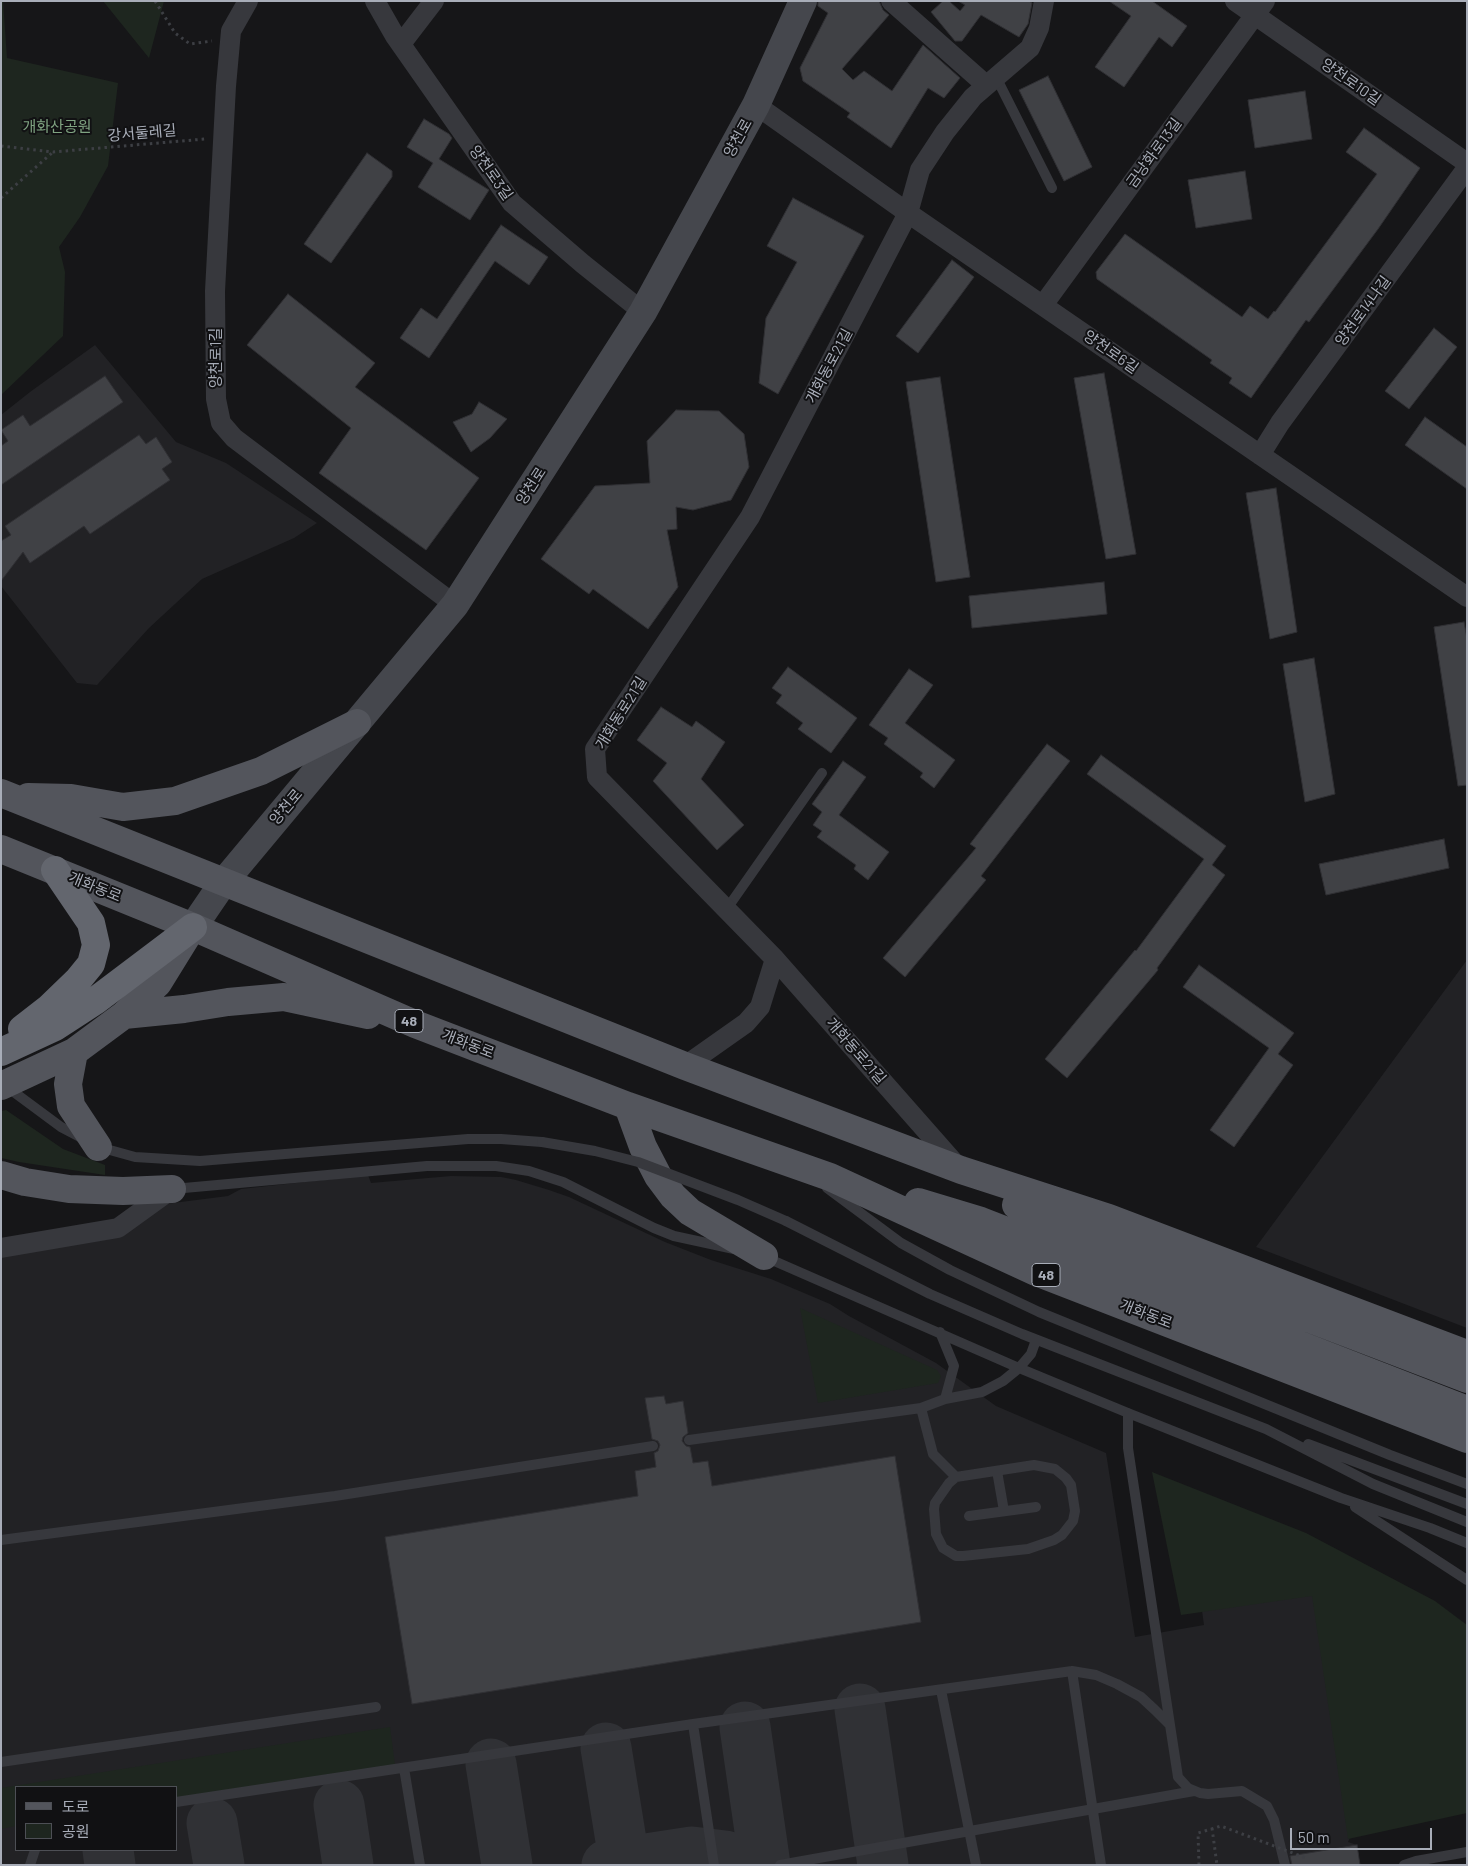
<!DOCTYPE html>
<meta charset="utf-8">
<style>
body{margin:0}
#map{position:relative;width:1468px;height:1866px;overflow:hidden;background:#161618;font-family:Barlow,"Noto Sans KR",sans-serif}
canvas{display:block}
.frame{position:absolute;inset:0;border:2px solid #a8adb8;pointer-events:none}
.legend{position:absolute;left:15px;top:1786px;width:162px;height:65px;box-sizing:border-box;background:#111113;border:1px solid #4d4f55;margin:0;padding:6px 9px;list-style:none;font-size:15px;color:#a8adb8}
.legend li{display:flex;align-items:center;gap:10px;height:25px}
.legend b{width:25px;border:1px solid #4d4f55}
.scale{position:absolute;left:1290px;top:1828px;width:142px;height:22px;box-sizing:border-box;border:2px solid #a8adb8;border-top:0;padding-left:6px;font-size:15px;line-height:18px;white-space:nowrap;color:#a8adb8;-webkit-text-stroke:4px #111113;paint-order:stroke}
</style>
<div id="map">
<canvas width="1468" height="1866"></canvas>
<div class="frame"></div>
<ul class="legend">
<li><b style="height:6px;background:#53555c"></b>도로</li>
<li><b style="height:14px;background:#1e261f"></b>공원</li>
</ul>
<div class="scale">50 m</div>
</div>
<script>
const ctx = document.querySelector('canvas').getContext('2d');
ctx.lineJoin = 'round';
function fillPath(path, color) { ctx.fillStyle = color; ctx.fill(path, 'evenodd'); }
const poly = rows => new Path2D(rows.map(r => 'M' + r).join(''));
function stroke(path, color, width, dash) { ctx.strokeStyle = color; ctx.lineWidth = width; ctx.lineCap = dash ? 'butt' : 'round'; ctx.setLineDash(dash || []); ctx.stroke(path); }
function label(font, color, halo, rows, align = 'center') {
  ctx.font = font + ' Barlow,"Noto Sans KR",sans-serif'; ctx.lineWidth = 4; ctx.setLineDash([]); ctx.textBaseline = 'middle'; ctx.strokeStyle = halo; ctx.fillStyle = color; for (const [text, x, y, turn = 0] of rows) {
    ctx.save(); ctx.translate(x, y); ctx.rotate((+turn || 0) * Math.PI / 180); ctx.textAlign = isNaN(turn) ? turn : align; if (halo) ctx.strokeText(text, 0, 0); ctx.fillText(text, 0, 0); ctx.restore();
  }
}
fillPath(poly([
 [95,345,176,442,226,463,317,523,294,538,202,579,149,628,97,685,77,683,1,586,1,415,30,392],
 [1467,960,1467,1328,1256,1247],
 [368,1175,371,1183,451,1176,501,1177,516,1180,549,1190,569,1197,665,1242,711,1260,771,1279,830,1304,849,1316,936,1363,996,1406,1106,1453,1135,1637,1204,1625,1198,1582,1325,1562,1365,1805,1348,1842,1357,1845,1360,1865,1,1865,1,1250,121,1232,165,1204,228,1196,241,1189],
 [16,1787,176,1787,176,1850,16,1850]
]), '#222225');
fillPath(poly([
 [1,1,3,1,7,58,118,83,108,166,80,217,59,247,65,272,63,336,1,395],
 [103,1,164,1,149,58],
 [6,1110,63,1149,105,1165,105,1175,19,1162,1,1158,1,1111],
 [800,1308,937,1370,941,1376,938,1383,818,1403],
 [1152,1472,1306,1533,1435,1601,1467,1625,1467,1813,1348,1839,1312,1596,1181,1615],
 [390,1727,395,1765,176,1800,176,1787,16,1787,16,1826,1,1829,1,1788]
]), '#1e261f');
stroke(poly([
 [860,1709,883,1865],
 [745,1727,765,1865],
 [606,1748,625,1865],
 [491,1764,507,1865],
 [339,1805,348,1865],
 [212,1823,219,1865],
 [108,1850,110,1865],
 [607,1865,692,1852,725,1856,756,1865]
]), '#303135', 51);
const building = poly([
 [818,1,879,1,883,10,889,15,842,69,853,80,864,71,892,91,923,45,960,78,944,98,928,88,891,148,847,117,850,113,803,81,800,68,828,13,818,6,818,1],
 [943,1,949,1,960,11,965,5,958,1,1029,1,1032,3,1028,24,1019,37,981,15,962,41,955,41,931,12,943,1],
 [1109,1,1152,1,1187,26,1172,47,1159,37,1124,87,1095,67,1131,16,1109,1],
 [1048,76,1092,167,1064,181,1019,90,1048,76],
 [1305,91,1312,139,1255,148,1248,100,1305,91],
 [424,119,449,134,452,138,439,159,489,190,470,220,418,187,433,163,407,147,424,119],
 [1364,128,1420,168,1378,229,1309,322,1306,320,1251,398,1229,383,1232,378,1210,363,1212,360,1097,279,1096,272,1125,234,1242,317,1250,306,1268,319,1274,311,1275,312,1377,174,1346,152,1364,128],
 [367,153,392,171,392,177,331,263,304,244,367,153],
 [1245,171,1252,219,1196,228,1188,180,1245,171],
 [793,198,864,236,778,394,759,383,766,318,797,262,767,246,793,198],
 [501,225,548,257,529,285,495,261,429,358,400,338,421,308,437,319,501,225],
 [952,260,974,277,918,353,896,336,952,260],
 [288,294,375,363,355,387,479,478,426,550,319,473,351,428,247,345,288,294],
 [1434,328,1457,347,1409,409,1385,391,1434,328],
 [1104,373,1136,554,1106,559,1074,378,1104,373],
 [105,376,123,402,1,485,1,446,8,441,1,430,23,415,30,426,105,376],
 [940,377,970,577,936,582,906,382,940,377],
 [479,402,507,419,490,438,471,452,453,422,472,414,479,402],
 [676,410,719,411,744,434,749,467,731,500,693,510,676,507,677,529,667,530,678,587,648,629,593,589,589,594,541,559,595,486,650,483,647,441,676,410],
 [1425,417,1467,447,1467,489,1405,445,1425,417],
 [139,435,146,444,156,437,172,462,162,469,170,480,90,534,84,526,30,563,23,552,1,581,1,541,11,535,5,526,139,435],
 [1276,488,1297,632,1270,639,1246,493,1276,488],
 [1104,582,1107,614,972,628,969,596,1104,582],
 [1464,622,1467,639,1467,785,1458,786,1434,627,1464,622],
 [1314,658,1335,794,1305,802,1283,664,1314,658],
 [788,667,857,718,831,753,798,729,803,723,776,703,782,695,772,688,788,667],
 [909,669,933,685,905,723,955,760,934,788,920,777,923,773,884,744,888,738,869,725,909,669],
 [661,707,692,727,696,721,725,742,701,779,744,825,717,850,653,781,667,763,637,740,661,707],
 [1047,744,1070,761,981,876,986,880,905,977,883,958,976,848,970,844,1047,744],
 [1101,755,1226,846,1212,865,1225,875,1157,968,1158,970,1067,1078,1045,1059,1135,950,1136,951,1204,859,1087,774,1101,755],
 [843,761,866,777,839,815,889,852,868,880,854,869,856,865,817,837,822,831,813,825,822,812,812,804,843,761],
 [1444,839,1449,868,1326,895,1319,864,1444,839],
 [1199,965,1294,1033,1278,1054,1293,1065,1234,1147,1210,1130,1269,1048,1183,987,1199,965],
 [664,1396,666,1404,683,1401,688,1433,683,1437,682,1441,686,1446,690,1447,693,1463,708,1461,712,1486,895,1456,921,1622,412,1704,385,1537,638,1496,635,1471,656,1467,654,1453,658,1451,660,1445,658,1441,652,1439,645,1398,664,1396],
 [1357,1845,1360,1865,1292,1865,1290,1856,1357,1845]
]);
fillPath(building, '#404145');
stroke(building, '#303034', 1);
stroke(poly([
 [155,1,175,33,190,44,212,41],
 [1,146,53,152,205,139],
 [1,198,53,152]
]), '#3d3f44', 3, [2.5, 4]);
stroke(poly([
 [996,77,1052,188],
 [726,910,822,773],
 [7,1087,61,1127,84,1139],
 [99,1147,135,1157,200,1161,468,1139,501,1139,542,1142],
 [827,1188,901,1243,950,1270,1039,1312,1390,1455,1467,1484],
 [173,1189,427,1166,496,1166,529,1171,563,1182,654,1228,674,1236,734,1249],
 [786,1221,930,1294,1022,1334,1266,1429,1373,1484,1467,1522],
 [765,1257,1019,1368,1128,1413,1341,1498,1430,1528,1467,1543],
 [940,1332,954,1366,945,1399],
 [921,1408,933,1454,956,1477],
 [1128,1413,1128,1448,1170,1725],
 [689,1440,921,1408,945,1399,982,1392,1003,1381,1019,1368,1031,1354,1036,1340],
 [1308,1444,1467,1504],
 [1034,1465,1055,1469,1066,1478,1071,1485,1075,1511,1073,1521,1062,1535,1054,1540,1028,1549,963,1556,956,1556,943,1548,936,1534,934,1509,935,1503,949,1483,956,1477,1034,1465],
 [997,1471,1004,1511],
 [1355,1507,1467,1580],
 [969,1516,1036,1507],
 [1,1540,335,1496,653,1446],
 [1072,1671,1101,1865],
 [941,1690,976,1865],
 [693,1724,714,1865],
 [1,1762,376,1707],
 [404,1768,420,1865],
 [176,1802,693,1724,1072,1671,1096,1675,1117,1684,1141,1697,1155,1710,1170,1725,1178,1777,1188,1788,1200,1793,1208,1794,1242,1791,1267,1806,1274,1820,1285,1865],
 [30,1865,35,1850],
 [780,1865,1194,1791],
 [1404,1865,1416,1861,1467,1852]
]), '#37383d', 10);
stroke(poly([
 [248,1,231,31,226,86,215,291,216,399,221,423,234,438,455,605],
 [375,1,395,36,512,203,583,264,643,312],
 [891,1,986,85],
 [1235,1,1467,163],
 [401,44,434,1],
 [756,105,908,213,1467,597],
 [1043,305,1265,1],
 [1260,455,1280,423,1467,168],
 [685,1066,746,1023,760,1007,775,959],
 [959,1168,775,959,597,777,595,749,750,517,908,213,920,170,945,132,973,97,1030,48,1039,28,1044,1],
 [1,1248,118,1228,172,1189]
]), '#37383d', 20);
stroke(poly([
 [193,927,223,883,455,605,643,312,756,105,803,1]
]), '#45474d', 28);
stroke(poly([
 [1,793,685,1066,961,1170,1109,1218,1467,1354],
 [28,797,71,798,123,807,175,801,261,771,357,723],
 [1,849,193,927,415,1024,628,1106,830,1177,1036,1272,1467,1439],
 [124,1015,184,1009,228,1002,284,997,368,1015],
 [74,1052,68,1084,71,1106,98,1147],
 [1,1086,74,1052,124,1015,158,983,192,928],
 [628,1106,643,1147,658,1176,673,1196,690,1212,764,1256],
 [1,1175,25,1182,69,1189,123,1191,172,1189],
 [918,1202,981,1221,1467,1410],
 [1016,1205,1023,1209,1467,1379]
]), '#53555c', 28);
stroke(poly([
 [22,1029,49,1008,78,980,91,964,96,945,91,923,55,870],
 [1,1052,55,1027,95,1001,193,927]
]), '#63666e', 28);
stroke(poly([
 [1212,1828,1217,1865],
 [1199,1865,1198,1833,1221,1826,1306,1858]
]), '#3d3f44', 3, [2.5, 4]);
stroke(poly([
 [542,1142,595,1151,638,1162,738,1200,786,1221]
]), '#37383d', 10);
for (const [x, y, w] of [
 [409,1021,28],
 [1046,1275,28]
]) { const box = new Path2D(); box.roundRect(x - w / 2, y - 11.5, w, 23, 4); ctx.fillStyle = '#111113'; ctx.fill(box); stroke(box, '#a8adb8', 1); }
label('bold 14px', '#a8adb8', null, [
 ["48",409,1021],
 ["48",1046,1275]
]);
label('15px', '#a8adb8', '#111113', [
 ["양천로10길",1351,82,35],
 ["강서둘레길",142,133,-5],
 ["양천로",738,138,-61],
 ["금낭화로13길",1154,153,-54],
 ["양천로3길",491,173,55],
 ["양천로14나길",1363,311,-54],
 ["양천로6길",1111,352,35],
 ["양천로1길",216,358,-90],
 ["개화동로21길",829,366,-62],
 ["양천로",531,486,-57],
 ["개화동로21길",621,713,-58],
 ["양천로",286,807,-50],
 ["개화동로",95,887,22],
 ["개화동로",468,1044,21],
 ["개화동로21길",856,1051,49],
 ["개화동로",1146,1314,21]
]);
label('15px', '#7fa381', '#111113', [
 ["개화산공원",57,127]
]);
</script>
